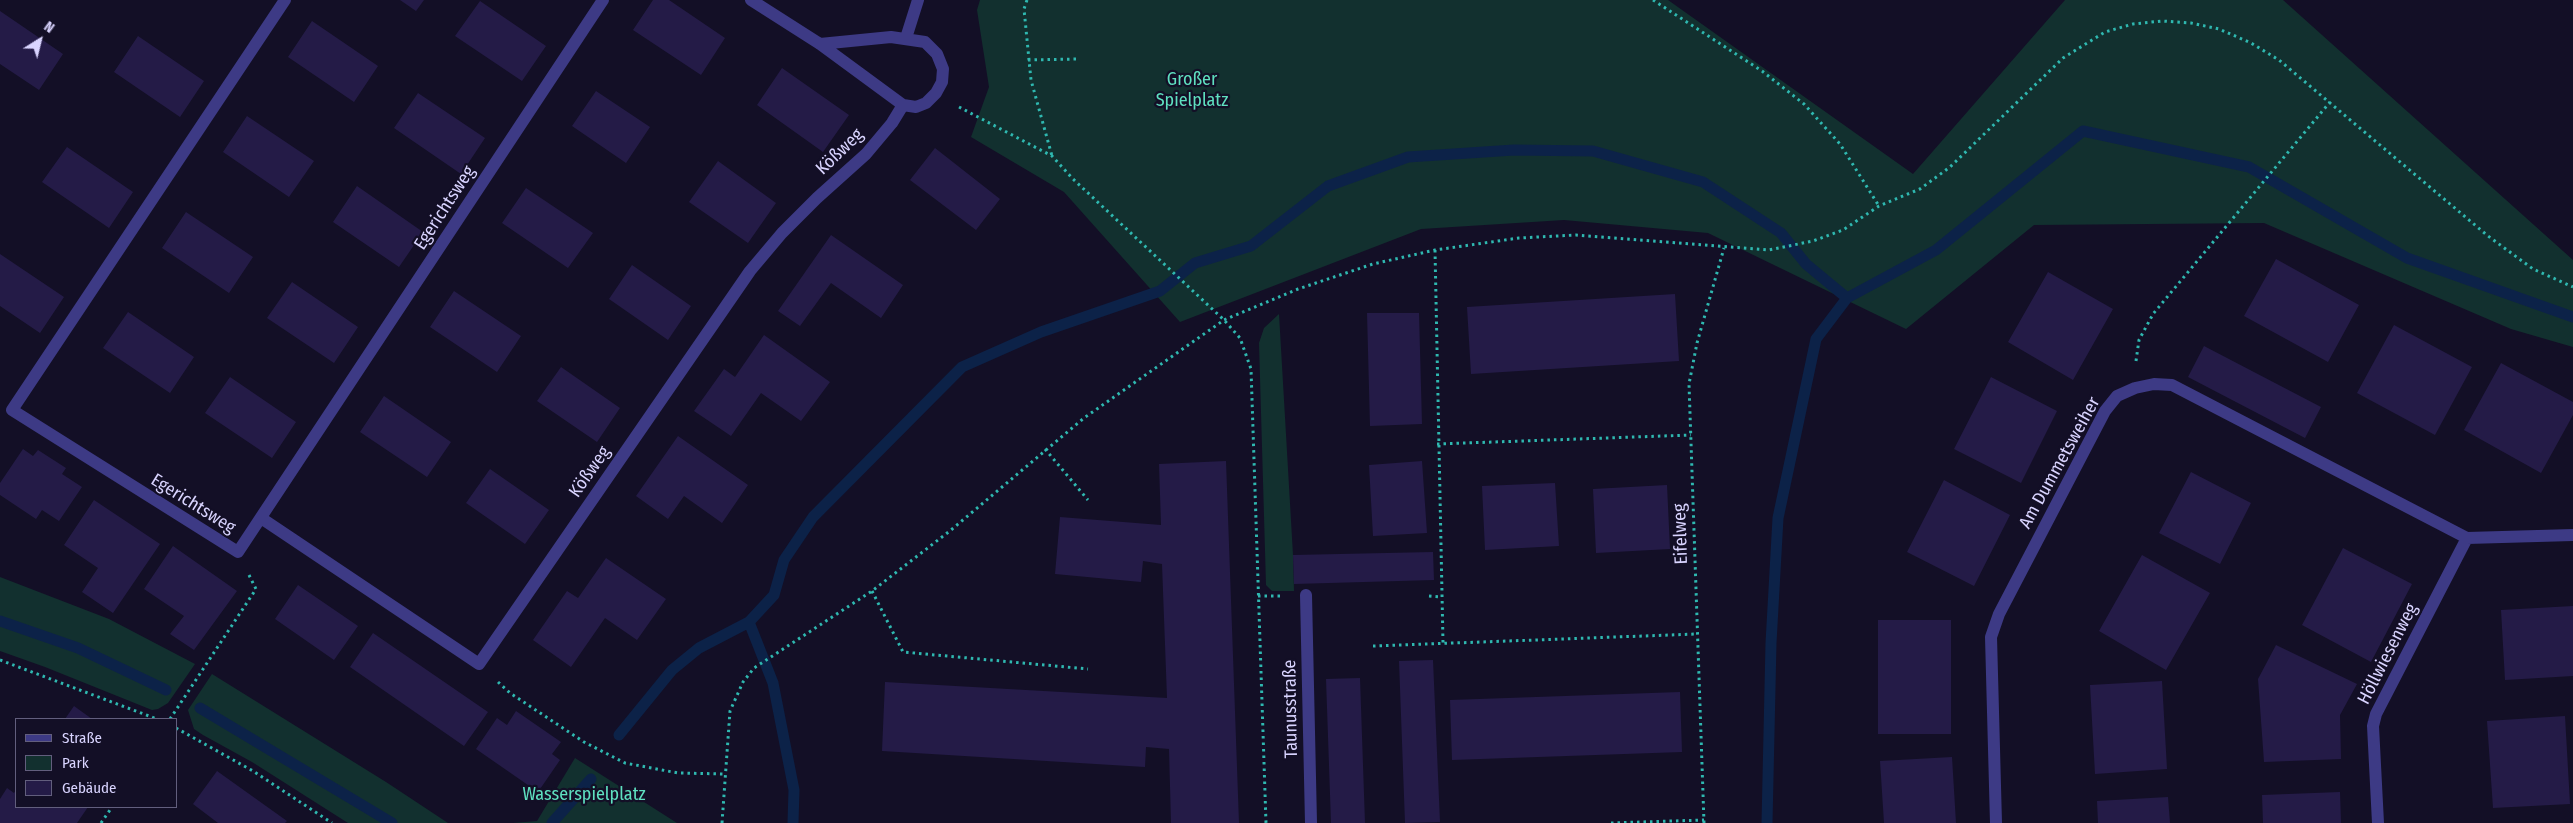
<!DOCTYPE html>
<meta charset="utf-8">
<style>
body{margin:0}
#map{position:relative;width:2573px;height:823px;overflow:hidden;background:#130f26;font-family:"Fira Sans Condensed",sans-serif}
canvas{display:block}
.legend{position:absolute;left:15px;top:718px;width:162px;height:90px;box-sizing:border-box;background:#130f26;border:1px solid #625e7d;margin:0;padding:6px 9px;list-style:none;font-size:15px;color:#d9d4ff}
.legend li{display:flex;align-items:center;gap:10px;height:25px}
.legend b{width:25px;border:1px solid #625e7d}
.north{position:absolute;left:15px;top:15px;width:50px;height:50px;-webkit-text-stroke:4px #130f26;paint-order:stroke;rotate:36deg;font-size:14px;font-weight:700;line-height:20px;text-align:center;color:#d9d4ff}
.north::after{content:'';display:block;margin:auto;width:18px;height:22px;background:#d9d4ff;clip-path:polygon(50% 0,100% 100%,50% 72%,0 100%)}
</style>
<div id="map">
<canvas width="2573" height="823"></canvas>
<ul class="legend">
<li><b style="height:6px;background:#3d3a85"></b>Straße</li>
<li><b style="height:14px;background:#12302f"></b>Park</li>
<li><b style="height:14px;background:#241b47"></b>Gebäude</li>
</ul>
<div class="north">N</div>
</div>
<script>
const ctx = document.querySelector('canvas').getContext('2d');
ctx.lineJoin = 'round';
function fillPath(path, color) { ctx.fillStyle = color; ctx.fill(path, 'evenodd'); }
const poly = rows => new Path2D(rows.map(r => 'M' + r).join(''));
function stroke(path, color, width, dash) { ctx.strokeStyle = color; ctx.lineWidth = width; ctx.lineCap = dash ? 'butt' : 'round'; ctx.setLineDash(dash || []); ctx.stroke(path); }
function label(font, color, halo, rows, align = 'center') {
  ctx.font = font + ' "Fira Sans Condensed",sans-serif'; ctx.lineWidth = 4.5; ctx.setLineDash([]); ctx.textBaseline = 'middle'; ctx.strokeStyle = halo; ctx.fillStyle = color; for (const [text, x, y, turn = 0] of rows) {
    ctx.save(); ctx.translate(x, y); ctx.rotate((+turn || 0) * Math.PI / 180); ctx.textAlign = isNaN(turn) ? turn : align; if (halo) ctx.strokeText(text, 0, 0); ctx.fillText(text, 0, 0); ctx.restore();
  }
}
fillPath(poly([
 [980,0,1668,0,1913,174,2065,0,2283,0,2573,260,2573,347,2511,329,2264,223,2034,225,1906,329,1708,233,1564,220,1421,229,1180,322,1064,192,971,137,989,87,977,10],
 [1279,314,1293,555,1294,591,1272,591,1266,585,1259,343,1264,328],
 [0,577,109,619,195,664,168,703,158,709,152,710,45,667,0,651],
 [212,674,386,782,448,823,348,823,252,762,203,735,194,729,188,710],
 [575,758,677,823,513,823,537,821]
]), '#12302f');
stroke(poly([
 [0,621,78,648,166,690],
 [749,622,773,683,794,790,793,823],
 [200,708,392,823],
 [619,735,672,670,699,648,749,622,774,595,784,560,813,517,962,367,1041,332,1160,291,1195,263,1251,246,1328,186,1408,157,1514,150,1593,151,1703,182,1781,233,1806,264,1847,298],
 [552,823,591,779],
 [1767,823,1771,643,1778,518,1816,339,1847,298,1936,250,2083,131,2249,167,2407,258,2573,317]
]), '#0c2248', 11);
fillPath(poly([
 [400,0,424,0,416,11],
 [653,0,669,0,725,38,701,75,633,30],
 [480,1,546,46,522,81,455,36],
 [0,11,63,54,39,90,0,64],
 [312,21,378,66,354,102,288,57],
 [138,36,204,81,180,117,114,72],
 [782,68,849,115,823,152,757,105],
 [596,91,650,127,626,163,572,126],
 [418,93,485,138,461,174,394,128],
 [247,116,314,161,289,197,223,152],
 [67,147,133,192,109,228,42,182],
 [935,148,1000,199,976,230,910,180],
 [718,161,776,203,748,243,689,202],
 [357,186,423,232,399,267,333,222],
 [526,188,593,233,568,268,502,223],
 [186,212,253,257,229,293,162,248],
 [831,235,903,285,881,318,831,283,800,326,778,311],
 [0,254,64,297,40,333,0,306],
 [2276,259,2359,305,2328,362,2244,316],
 [632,265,691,306,668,340,609,299],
 [2048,272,2113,309,2073,380,2008,342],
 [292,282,358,327,334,363,267,318],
 [454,291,521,336,497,372,430,327],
 [1675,294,1679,361,1471,374,1467,307],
 [128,312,194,357,170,393,103,348],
 [1367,313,1419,313,1422,424,1370,426],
 [2394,325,2472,367,2435,435,2357,393],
 [764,335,830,382,801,421,761,393,731,436,694,411,724,369,735,377],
 [2204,346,2321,407,2305,438,2188,377],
 [2501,363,2573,402,2573,415,2541,473,2464,430],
 [561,367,620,408,597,442,537,401],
 [230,377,296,422,272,458,205,413],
 [1991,377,2057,411,2021,483,1954,449],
 [384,396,451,442,427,477,360,432],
 [678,436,748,485,722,523,684,496,668,519,636,496],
 [23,449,33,456,38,450,66,468,62,474,82,487,59,521,42,510,36,519,0,495,0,483],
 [1226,461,1239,823,1171,823,1169,749,1146,747,1145,767,882,751,885,682,1167,698,1162,564,1143,561,1141,582,1055,574,1060,517,1161,525,1159,464],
 [1422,461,1427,533,1373,536,1369,465],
 [490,469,549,510,525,544,466,503],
 [2191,472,2251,503,2220,564,2159,533],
 [1944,480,2010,515,1974,586,1907,552],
 [1555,483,1559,546,1485,550,1482,486],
 [1667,485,1670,549,1596,553,1593,489],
 [94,500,160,544,113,613,82,592,98,568,64,545],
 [173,546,237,591,194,650,170,634,184,616,144,589],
 [2343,548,2412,584,2371,662,2302,625],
 [1433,552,1434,580,1294,584,1293,555],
 [2142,555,2210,593,2166,670,2099,631],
 [606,558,666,599,637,640,605,618,571,667,533,640,567,591,578,598],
 [298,585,358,626,334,660,275,619],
 [2573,606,2573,676,2505,680,2501,610],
 [1878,620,1951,620,1951,734,1878,734],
 [373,633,488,712,464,746,350,667],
 [2276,645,2357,684,2340,715,2341,759,2264,762,2258,679],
 [1433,660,1440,822,1405,823,1399,661],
 [1360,678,1365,823,1331,823,1326,679],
 [2162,681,2167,769,2095,774,2090,685],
 [1680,692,1682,752,1452,760,1450,700],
 [74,706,92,719,65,719],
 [516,711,561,742,552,754,560,760,538,792,476,749,497,718,507,725],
 [2565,716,2570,804,2493,808,2487,721],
 [1952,757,1956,823,1884,823,1880,761],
 [217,771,287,821,285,823,218,823,193,804],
 [7,788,14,793,16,790,16,807,88,807,77,823,0,823,0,799],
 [2340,792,2341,823,2263,823,2262,795],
 [2168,797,2170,823,2098,823,2097,801]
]), '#241b47');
stroke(poly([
 [1027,0,1024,9,1031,80,1052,156],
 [1653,0,1762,71,1804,104,1840,144,1879,206],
 [1028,60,1077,59],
 [959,107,1052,156,1073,179,1224,320,1240,338,1251,369,1266,823],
 [1435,250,1443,643],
 [2136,361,2139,340,2153,314,2330,102],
 [1437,444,1691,435],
 [1045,449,1088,500],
 [872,591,903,652,1088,669],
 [1258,596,1280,596],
 [1429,596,1442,597],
 [1373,646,1697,634],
 [0,660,157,719],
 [498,682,510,693,584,742,625,763,678,773,725,774],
 [170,719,256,589,249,575],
 [176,728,253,771,332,823],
 [101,823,112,807],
 [722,823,730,711,743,682,754,668,872,591,951,530,1084,418,1224,320,1298,289,1373,264,1435,250,1519,238,1576,235,1769,250,1813,241,1843,230,1879,206,1920,189,1950,167,2063,58,2105,32,2133,24,2162,21,2191,23,2219,29,2251,43,2279,60,2488,236,2533,269,2573,287],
 [1611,823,1704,820],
 [1704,823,1689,384,1697,343,1724,248]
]), '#2fb8b0', 3, [2.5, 4]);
stroke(poly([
 [1306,595,1311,823]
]), '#3d3a85', 12);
stroke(poly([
 [285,0,12,410,238,552,603,0],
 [751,0,820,44,903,105,916,107,926,103,936,93,942,82,943,69,937,54,925,42,891,37,820,44],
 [906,38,918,0],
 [261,518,479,664,750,271,782,233,817,198,866,154,892,123,903,105],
 [1996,823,1991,637,1999,614,2105,411,2117,396,2135,388,2154,384,2172,385,2467,538,2573,535],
 [2378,823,2373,726,2376,714,2467,538]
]), '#3d3a85', 12);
label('18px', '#5fe0c0', '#130f26', [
 ["Großer",1192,80],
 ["Spielplatz",1192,101],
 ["Wasserspielplatz",584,795]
]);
label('18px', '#d9d4ff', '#130f26', [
 ["Kößweg",840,152,-44],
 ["Egerichtsweg",445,208,-57],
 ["Am Dummetsweiher",2060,463,-61],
 ["Kößweg",590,472,-55],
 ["Egerichtsweg",193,504,32],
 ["Eifelweg",1681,534,-92],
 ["Höllwiesenweg",2388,654,-63],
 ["Taunusstraße",1291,709,-91]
]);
</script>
